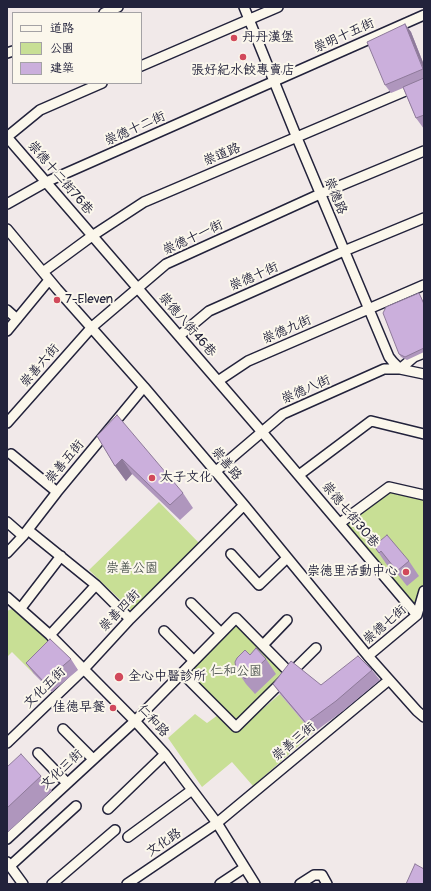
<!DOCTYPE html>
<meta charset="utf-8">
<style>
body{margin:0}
#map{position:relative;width:431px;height:891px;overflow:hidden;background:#f1e9e9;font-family:Pangolin,"LXGW WenKai TC",sans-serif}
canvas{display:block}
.frame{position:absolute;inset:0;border:8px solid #22223b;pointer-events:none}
.legend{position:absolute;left:12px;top:12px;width:130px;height:72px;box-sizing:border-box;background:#fbf7ec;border:1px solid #a4a2a5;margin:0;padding:5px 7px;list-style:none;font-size:12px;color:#22223b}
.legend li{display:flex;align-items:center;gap:8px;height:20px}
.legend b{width:20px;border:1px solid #a4a2a5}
</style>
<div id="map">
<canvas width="431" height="891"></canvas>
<div class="frame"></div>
<ul class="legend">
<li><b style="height:5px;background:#fbf7ec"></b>道路</li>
<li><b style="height:11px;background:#c8df95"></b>公園</li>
<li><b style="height:11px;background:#cbafdc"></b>建築</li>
</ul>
</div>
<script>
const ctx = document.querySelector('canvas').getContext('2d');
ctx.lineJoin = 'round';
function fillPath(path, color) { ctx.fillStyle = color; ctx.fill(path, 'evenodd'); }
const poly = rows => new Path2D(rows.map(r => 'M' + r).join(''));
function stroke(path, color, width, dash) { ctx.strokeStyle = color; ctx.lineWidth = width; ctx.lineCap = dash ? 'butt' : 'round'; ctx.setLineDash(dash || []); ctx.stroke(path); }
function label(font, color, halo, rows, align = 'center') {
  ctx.font = font + ' Pangolin,"LXGW WenKai TC",sans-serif'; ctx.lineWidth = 4; ctx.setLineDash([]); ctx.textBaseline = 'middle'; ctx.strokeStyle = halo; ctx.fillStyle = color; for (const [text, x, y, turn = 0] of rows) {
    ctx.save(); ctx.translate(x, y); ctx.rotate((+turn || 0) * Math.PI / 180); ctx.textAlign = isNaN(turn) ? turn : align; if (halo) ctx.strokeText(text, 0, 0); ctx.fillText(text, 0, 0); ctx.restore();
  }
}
fillPath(poly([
 [389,487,424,495,424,588,417,612,340,523],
 [159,502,199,543,133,612,89,570],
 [14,608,58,650,34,674,12,652,7,657,7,611],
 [236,622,286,672,236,722,187,673],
 [280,694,313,733,253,786,232,762,202,787,168,738,195,714,207,723,218,715,237,731]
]), '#c8df95');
const minor = poly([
 [244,7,297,138,389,357,393,362,400,369,424,374],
 [104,13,118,7],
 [7,53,13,51],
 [141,66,278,7],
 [7,137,262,432,417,615],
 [7,137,40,110,102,83],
 [7,204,46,182,424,15],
 [7,229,57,289,144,387,244,505,368,656,417,711,424,717],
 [43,272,92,236,144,202,424,83],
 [7,310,17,319],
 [7,331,49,280],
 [179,336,209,311,344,251,424,218],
 [400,369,414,357,424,353],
 [218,381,248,361,424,285],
 [7,423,92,327,166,264,320,194,424,151],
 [11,454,57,492],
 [215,472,283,414,384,369,400,369],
 [299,475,371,421,424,434],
 [7,522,23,536],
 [340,523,389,487,424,495],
 [28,530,96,585,130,619],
 [7,553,23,536,57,492,144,387],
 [231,554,259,585,287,558],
 [7,597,50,635,135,721,165,754,217,823,255,884],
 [191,603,221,633],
 [21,608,61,556],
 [164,631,194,661],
 [50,635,96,585],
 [263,645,287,620],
 [368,656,417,615,424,591],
 [182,673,236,727,316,648],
 [63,729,93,759],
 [7,743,84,669,130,619,244,505],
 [38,753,67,783],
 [108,809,165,754],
 [128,837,192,790],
 [7,839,135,721,236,618,290,673],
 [7,862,23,884],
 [10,866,76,806],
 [52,884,115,830],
 [127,884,217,823,389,680],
 [220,884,244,868],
 [300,884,314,875,322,875,327,884]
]);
stroke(minor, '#22223b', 12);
stroke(minor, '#fbf7ec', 9);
fillPath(poly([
 [405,24,411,32,424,65,424,129,416,118,403,88,391,93,385,85],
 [419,293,424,303,424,352,407,360,401,357,399,354],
 [97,436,183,493,193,508,180,520,132,474,126,481,115,466],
 [374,546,409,561,419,576,407,586,391,566,389,568],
 [250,655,266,659,276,674,255,694,246,684,236,669],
 [71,659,78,670,52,692,34,674,26,663],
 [372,670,380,680,343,711,313,733,280,694,273,684,321,685],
 [7,767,41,776,52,791,7,833]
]), '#af96bd');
fillPath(poly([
 [405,24,411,32,424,65,424,70],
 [122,459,132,474,126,481,115,466]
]), '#8e7a9a');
const building = poly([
 [405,24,423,69,385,85,367,42,405,24],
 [424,78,424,115,416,118,403,87,424,78],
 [419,293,424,304,424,348,405,357,399,354,383,313,386,307,419,293],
 [117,415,183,493,170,505,122,459,115,466,97,436,117,415],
 [387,535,409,561,397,571,381,551,379,553,374,546,387,535],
 [50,639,71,659,44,682,26,663,50,639],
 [256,648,266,659,245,679,236,669,235,662,237,658,245,650,250,655,256,648],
 [358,656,372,670,336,701,306,723,273,684,291,661,321,685,358,656],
 [21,754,41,776,7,808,7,767,21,754],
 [415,864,424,869,424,884,406,884,415,864]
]);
fillPath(building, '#cbafdc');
stroke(building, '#8e7a9a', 1);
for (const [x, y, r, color] of [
 [234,38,4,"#d1495b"],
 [243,57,4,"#d1495b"],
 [57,300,4,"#d1495b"],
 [152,478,4,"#d1495b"],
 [406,572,4,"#d1495b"],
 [119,677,5,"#d1495b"],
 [113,708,4,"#d1495b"]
]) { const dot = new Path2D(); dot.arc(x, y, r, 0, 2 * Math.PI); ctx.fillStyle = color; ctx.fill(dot); stroke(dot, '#fbf7ec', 1.5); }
label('13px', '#22223b', '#fbf7ec', [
 ["崇明十五街",344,36,-24],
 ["崇德十二街",135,129,-24],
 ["崇道路",222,155,-23],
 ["崇德十二街76巷",60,178,49],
 ["崇德路",335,196,67],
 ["崇德十一街",193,238,-25],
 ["崇德十街",254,277,-24],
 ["崇德八街46巷",187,325,49],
 ["崇德九街",287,330,-24],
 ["崇善六街",40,366,-49],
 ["崇德八街",306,390,-24],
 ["崇善五街",65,462,-50],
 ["崇善路",226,464,50],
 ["崇德七街30巷",350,515,50],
 ["崇善四街",120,611,-46],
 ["崇德七街",385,625,-41],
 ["文化五街",45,688,-44],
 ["仁和路",153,721,47],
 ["崇善三街",294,742,-40],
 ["文化三街",62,770,-43],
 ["文化路",164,843,-34]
]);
label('13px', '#22223b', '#fbf7ec', [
 ["丹丹漢堡",242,38],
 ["張好紀水餃專賣店",243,71,"center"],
 ["7-Eleven",65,300],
 ["太子文化",160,478],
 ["崇德里活動中心",398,572,"right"],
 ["全心中醫診所",128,677],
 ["佳德早餐",105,708,"right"]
], 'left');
label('13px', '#545b56', '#fbf7ec', [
 ["崇善公園",132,569],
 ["仁和公園",236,672]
]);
</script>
